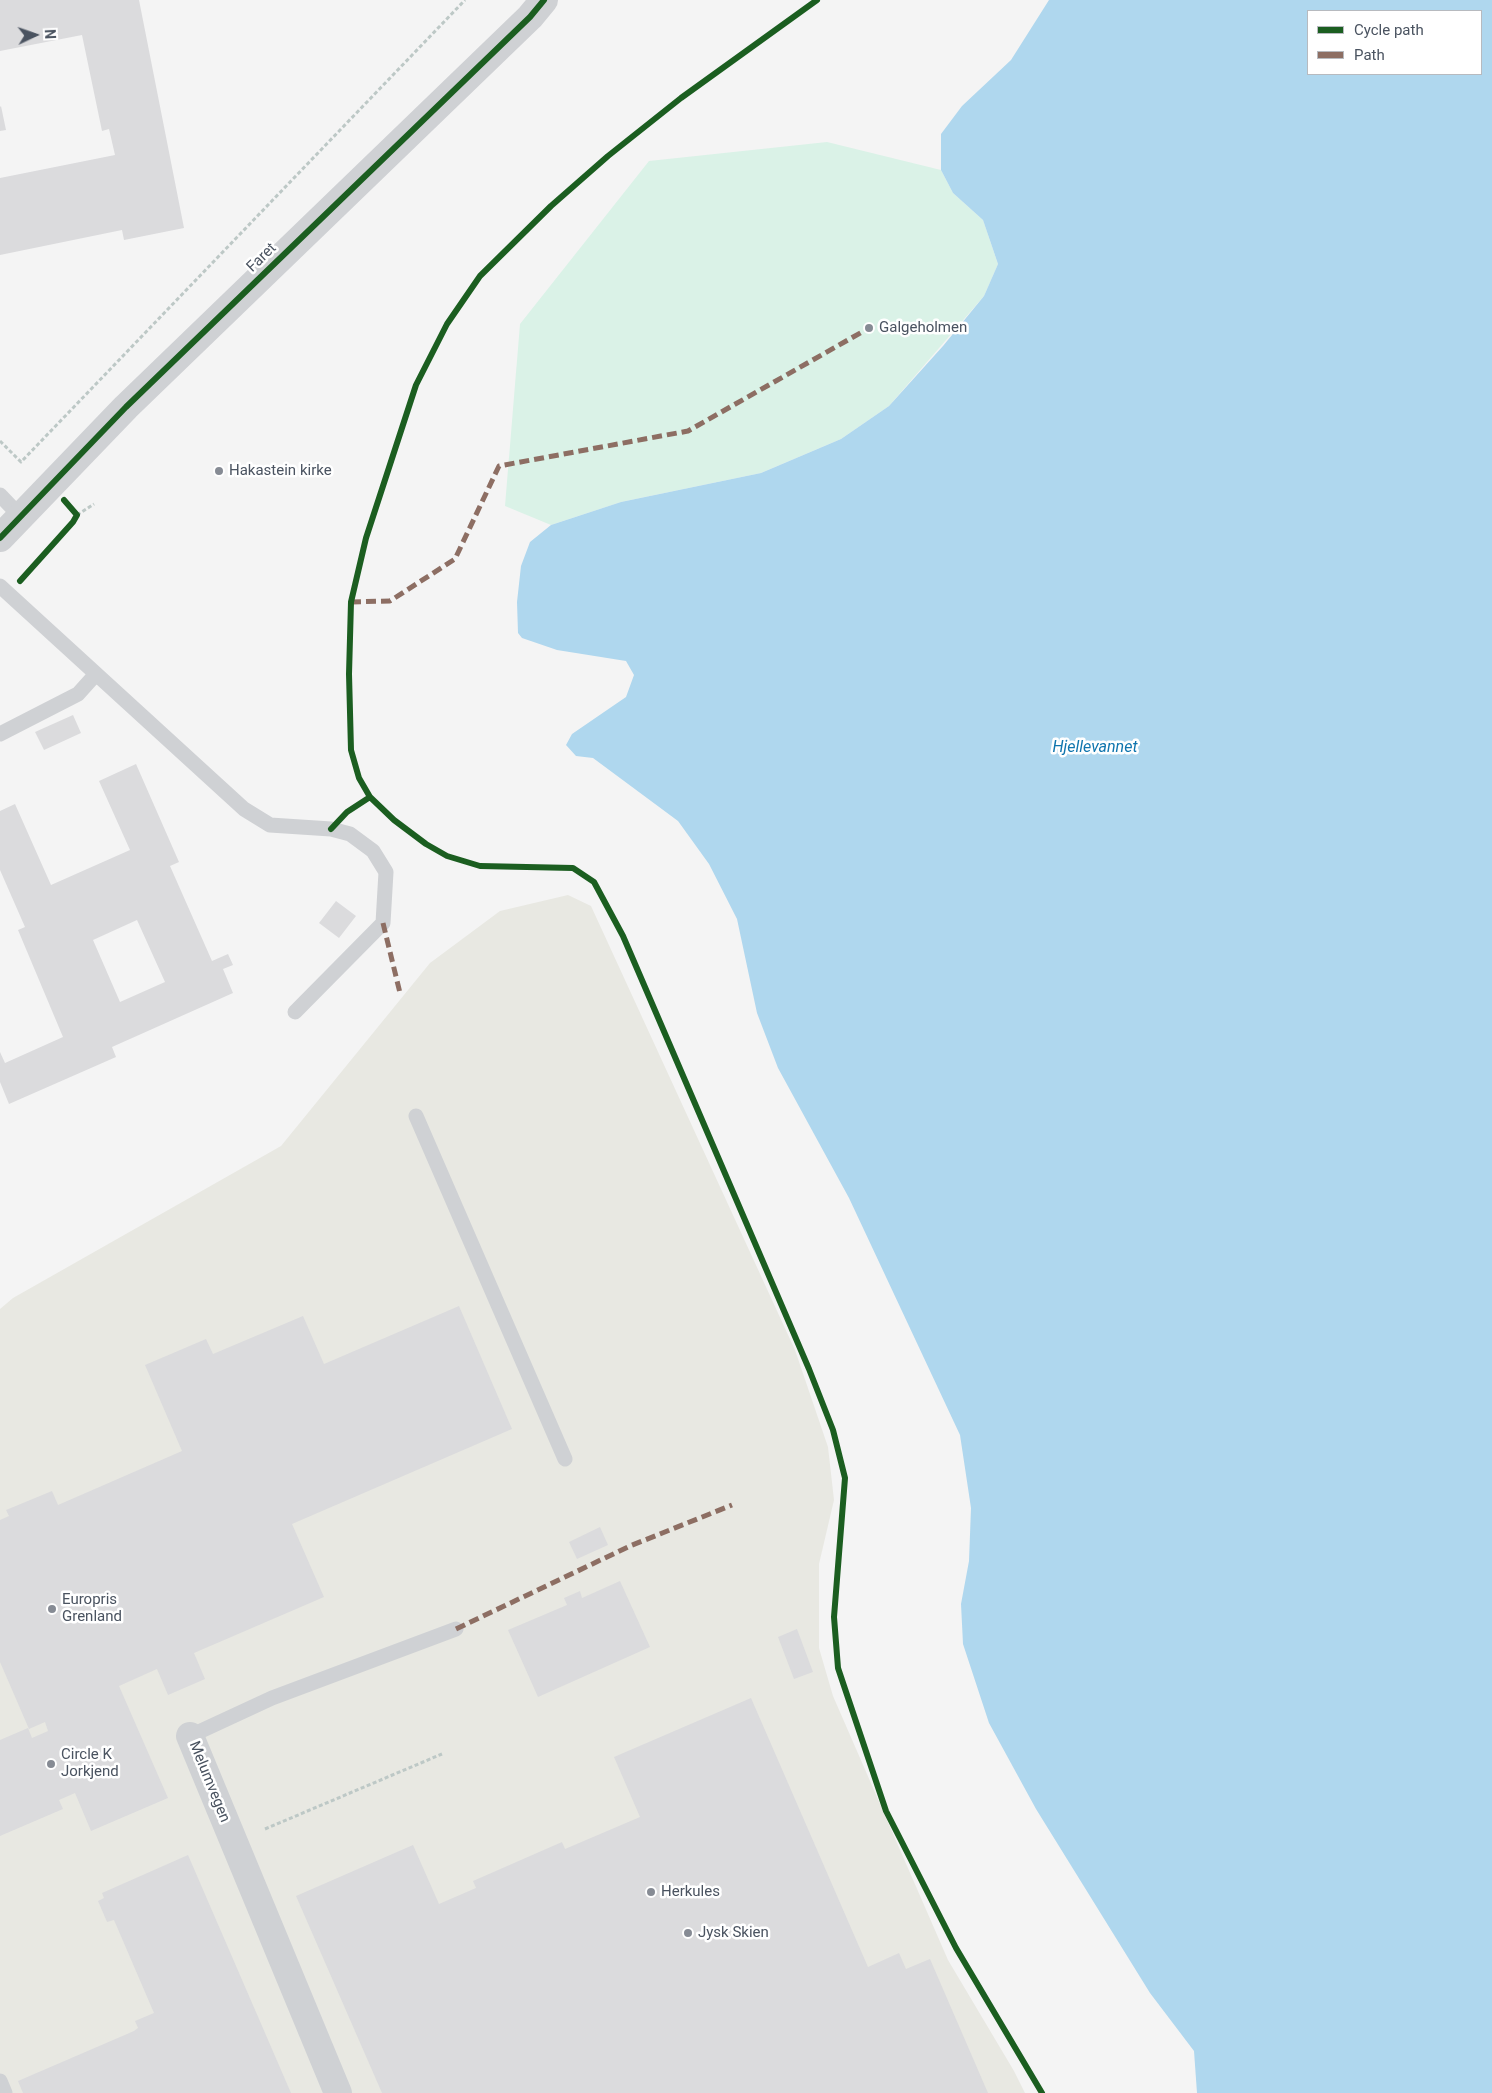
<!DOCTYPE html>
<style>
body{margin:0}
#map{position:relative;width:1492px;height:2093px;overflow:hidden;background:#f4f4f4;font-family:Roboto,sans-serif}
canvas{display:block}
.legend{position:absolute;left:1307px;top:10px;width:175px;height:65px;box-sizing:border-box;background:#fff;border:1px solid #b7babf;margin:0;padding:6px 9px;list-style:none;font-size:15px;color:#4a5360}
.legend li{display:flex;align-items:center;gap:10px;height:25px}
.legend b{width:25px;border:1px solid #b7babf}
.north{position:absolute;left:10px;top:10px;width:50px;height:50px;-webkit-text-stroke:4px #fff;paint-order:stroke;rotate:87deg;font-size:14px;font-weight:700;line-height:20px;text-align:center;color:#4a5360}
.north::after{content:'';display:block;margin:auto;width:18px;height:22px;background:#4a5360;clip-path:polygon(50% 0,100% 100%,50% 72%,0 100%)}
</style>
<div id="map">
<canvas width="1492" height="2093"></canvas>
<ul class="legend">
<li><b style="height:6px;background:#1b5e20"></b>Cycle path</li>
<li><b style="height:6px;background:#8d6e63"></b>Path</li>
</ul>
<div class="north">N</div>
</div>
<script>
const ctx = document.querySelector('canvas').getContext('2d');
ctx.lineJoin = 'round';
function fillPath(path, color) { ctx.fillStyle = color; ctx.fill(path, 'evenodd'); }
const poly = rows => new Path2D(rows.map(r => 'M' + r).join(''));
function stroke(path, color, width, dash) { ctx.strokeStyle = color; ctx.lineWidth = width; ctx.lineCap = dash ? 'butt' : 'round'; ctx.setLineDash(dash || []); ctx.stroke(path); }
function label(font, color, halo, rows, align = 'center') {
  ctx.font = font + ' Roboto,sans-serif'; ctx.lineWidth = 5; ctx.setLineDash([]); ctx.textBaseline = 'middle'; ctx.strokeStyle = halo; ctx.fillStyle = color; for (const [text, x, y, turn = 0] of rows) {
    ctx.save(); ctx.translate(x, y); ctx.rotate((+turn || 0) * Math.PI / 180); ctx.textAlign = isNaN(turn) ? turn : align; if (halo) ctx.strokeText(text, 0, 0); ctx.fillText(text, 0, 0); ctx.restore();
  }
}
fillPath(poly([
 [568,895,591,906,795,1350,828,1447,834,1500,819,1564,819,1648,833,1696,948,1960,1014,2071,1025,2093,0,2093,0,1309,13,1298,281,1146,430,963,500,911]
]), '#e8e8e2');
fillPath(poly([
 [827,142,941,170,953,193,983,220,998,264,984,296,889,406,841,439,761,473,621,502,551,525,505,506,520,324,649,161]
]), '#daf2e7');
fillPath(poly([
 [1049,0,1492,0,1492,2093,1197,2093,1194,2051,1150,1993,1036,1809,989,1723,963,1644,961,1604,969,1561,971,1508,960,1435,849,1198,778,1068,757,1013,737,919,709,864,678,821,593,758,576,756,566,745,572,734,626,697,634,675,626,661,557,650,522,638,518,633,517,602,521,566,530,542,551,525,621,502,761,473,841,439,889,406,943,346,984,296,998,264,983,220,953,193,941,170,941,134,962,106,1011,60],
 [1308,11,1481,11,1481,74,1308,74]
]), '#afd7ee');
fillPath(poly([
 [0,0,139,0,184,228,124,240,122,230,0,255,0,178,115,155,109,129,102,131,82,35,0,51],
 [1,106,6,130,0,131,0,107],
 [73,715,81,733,44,750,35,732],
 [136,764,179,862,170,866,212,961,228,954,233,965,223,969,233,993,112,1047,116,1057,9,1104,0,1082,0,1052,5,1063,63,1037,18,930,25,927,0,870,0,811,15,804,51,885,130,850,99,781],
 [137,920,165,982,120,1002,93,940],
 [336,901,356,916,339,938,319,923],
 [459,1306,512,1429,292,1524,324,1597,194,1653,205,1679,168,1695,157,1669,119,1686,168,1798,91,1831,75,1793,59,1800,63,1809,0,1836,0,1740,28,1728,32,1738,48,1731,45,1722,29,1729,0,1662,0,1520,9,1516,6,1510,52,1491,58,1505,182,1451,145,1365,206,1339,213,1354,303,1316,324,1364],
 [600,1527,608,1545,577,1559,569,1542],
 [620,1581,650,1647,538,1697,508,1630,567,1605,564,1598,580,1591,582,1598],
 [797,1629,813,1672,794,1679,778,1637],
 [751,1698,868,1967,899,1953,906,1969,930,1959,988,2093,382,2093,296,1896,413,1845,439,1904,476,1888,473,1881,562,1842,565,1849,640,1817,614,1757],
 [188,1855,291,2093,23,2093,18,2081,134,2031,138,2028,135,2021,154,2013,114,1920,107,1922,98,1901,104,1898,102,1893]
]), '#dbdbdd');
stroke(poly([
 [0,441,21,462,465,0],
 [77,515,94,504],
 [265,1829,442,1754]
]), '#bdc8c6', 3, [4, 2.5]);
stroke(poly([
 [0,495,20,516],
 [0,586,244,809,270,825,331,829,350,834,373,851,386,872,383,923,295,1012],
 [0,734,78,694,96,674],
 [416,1116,565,1459],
 [190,1736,272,1698,456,1629],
 [0,2081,5,2093]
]), '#cfd1d4', 15);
stroke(poly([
 [0,538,126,407,530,17,544,0],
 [190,1736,338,2093]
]), '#cfd1d4', 28);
stroke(poly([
 [351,602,390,601,455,559,499,466,688,431,869,328],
 [383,923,400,993],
 [456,1629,630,1546,732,1505]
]), '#8d6e63', 5, [10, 5]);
stroke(poly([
 [0,538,126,407,530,17,544,0],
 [20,581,73,522,77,515,64,500],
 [370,797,394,820,426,844,447,856,480,866,573,868,594,882,623,936,809,1369,833,1430,845,1478,834,1617,838,1668,886,1811,956,1948,1042,2093],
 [331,829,347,812,370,797,359,778,351,750,349,674,351,602,366,538,416,385,447,324,480,276,551,206,608,156,681,98,817,0]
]), '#1b5e20', 6);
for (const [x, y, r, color] of [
 [869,328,5,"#868b94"],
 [219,471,5,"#868b94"],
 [52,1609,5,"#868b94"],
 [51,1764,5,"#868b94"],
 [651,1892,5,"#868b94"],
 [688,1933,5,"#868b94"]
]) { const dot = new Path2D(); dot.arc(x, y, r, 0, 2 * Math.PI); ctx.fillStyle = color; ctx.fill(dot); stroke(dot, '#fff', 2); }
label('15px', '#4a5360', '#fff', [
 ["Faret",262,258,-44],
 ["Melumvegen",209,1782,68]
]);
label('15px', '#4a5360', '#fff', [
 ["Galgeholmen",879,328],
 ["Hakastein kirke",229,471],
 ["Europris",62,1600],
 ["Grenland",62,1617],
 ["Circle K",61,1755],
 ["Jorkjend",61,1772],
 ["Herkules",661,1892],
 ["Jysk Skien",698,1933]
], 'left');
label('italic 16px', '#0f75ae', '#fff', [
 ["Hjellevannet",1095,748]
]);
</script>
